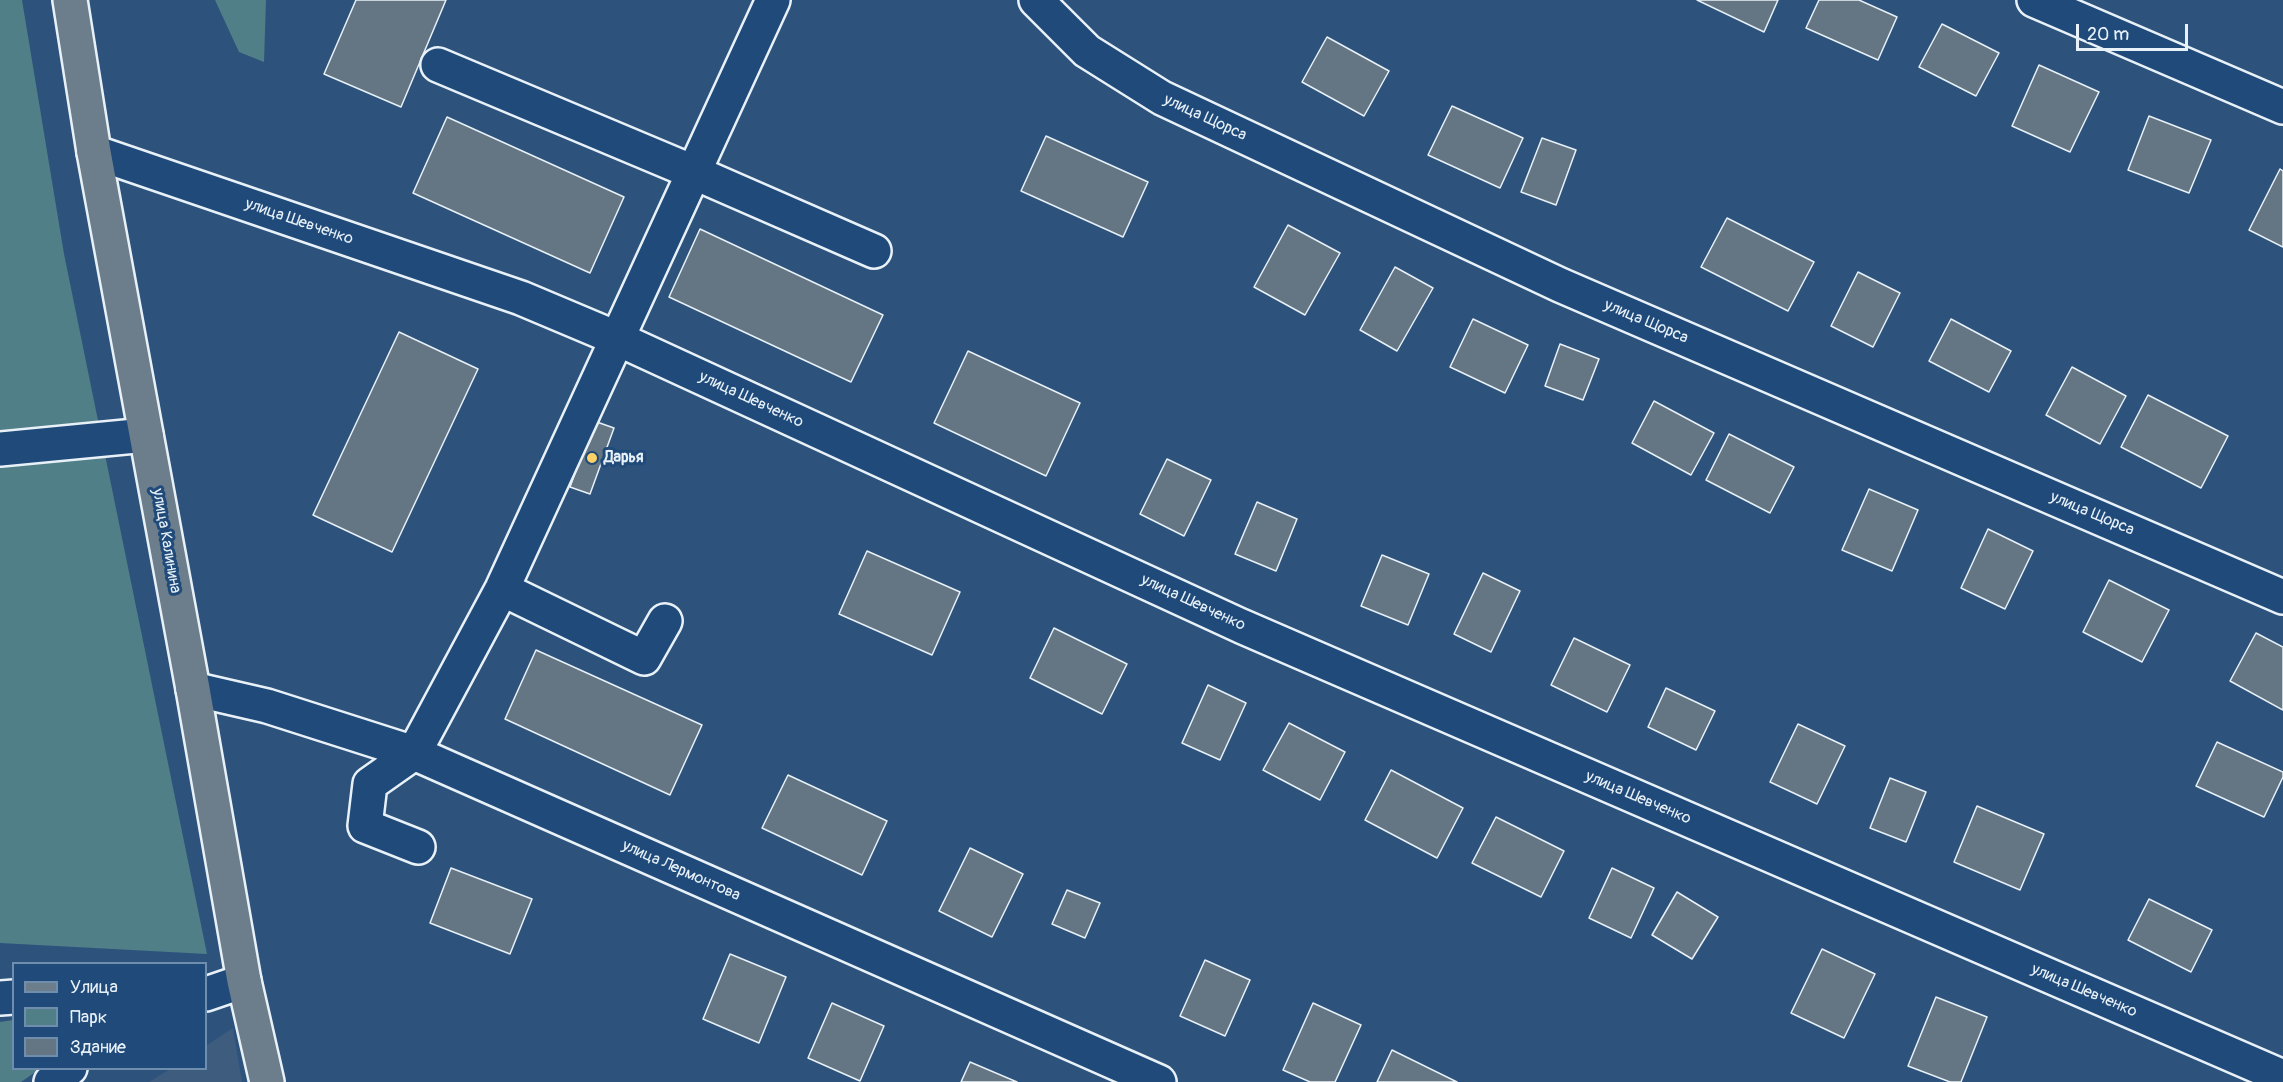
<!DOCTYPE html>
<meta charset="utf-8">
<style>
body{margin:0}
#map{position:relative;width:2283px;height:1082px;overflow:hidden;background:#2d537c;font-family:Pangolin,sans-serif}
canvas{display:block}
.legend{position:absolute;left:12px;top:962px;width:195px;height:108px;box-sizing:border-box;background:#1f4a7a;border:2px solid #6f8dac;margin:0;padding:8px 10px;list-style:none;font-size:18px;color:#e8f1f8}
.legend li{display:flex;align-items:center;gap:12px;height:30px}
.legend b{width:30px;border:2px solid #6f8dac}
.scale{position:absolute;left:2076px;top:24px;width:112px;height:27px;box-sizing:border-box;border:3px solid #e8f1f8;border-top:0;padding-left:8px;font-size:18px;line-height:21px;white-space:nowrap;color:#e8f1f8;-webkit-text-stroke:4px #1f4a7a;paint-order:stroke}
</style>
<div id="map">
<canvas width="2283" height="1082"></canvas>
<ul class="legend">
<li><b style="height:8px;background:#6c7d8b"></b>Улица</li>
<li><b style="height:16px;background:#507f88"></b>Парк</li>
<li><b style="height:16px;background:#647584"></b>Здание</li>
</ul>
<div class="scale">20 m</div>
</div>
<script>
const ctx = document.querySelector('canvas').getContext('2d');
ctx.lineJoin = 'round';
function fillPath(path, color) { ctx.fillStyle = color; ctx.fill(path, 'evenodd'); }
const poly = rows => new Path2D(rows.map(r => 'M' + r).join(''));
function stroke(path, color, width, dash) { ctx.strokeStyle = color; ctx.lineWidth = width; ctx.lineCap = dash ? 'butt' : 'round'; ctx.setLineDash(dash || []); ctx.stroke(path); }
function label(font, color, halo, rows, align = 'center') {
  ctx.font = font + ' Pangolin,sans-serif'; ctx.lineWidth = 6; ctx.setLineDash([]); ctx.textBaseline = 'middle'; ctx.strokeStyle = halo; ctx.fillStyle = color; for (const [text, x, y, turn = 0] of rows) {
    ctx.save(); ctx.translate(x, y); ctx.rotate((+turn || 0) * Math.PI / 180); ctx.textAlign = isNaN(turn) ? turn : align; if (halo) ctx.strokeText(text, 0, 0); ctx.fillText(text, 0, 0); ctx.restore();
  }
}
fillPath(poly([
 [233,1028,242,1082,149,1082,170,1069,206,1068,206,1046]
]), '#3e5d7e');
fillPath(poly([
 [0,0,22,0,64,254,207,954,0,943],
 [215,0,266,0,264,62,239,52],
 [13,1020,14,1068,40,1069,21,1082,0,1082,0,1022]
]), '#507f88');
const building = poly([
 [356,0,446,0,401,107,324,74,356,0],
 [1697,0,1778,0,1764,32,1697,0],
 [1819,0,1859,0,1897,17,1878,60,1806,28,1819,0],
 [1942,24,1999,53,1976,96,1919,67,1942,24],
 [1327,37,1389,71,1364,116,1302,82,1327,37],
 [2039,65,2099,92,2070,152,2012,126,2039,65],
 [1452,106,1523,138,1500,188,1428,155,1452,106],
 [2149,116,2211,140,2189,193,2128,170,2149,116],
 [447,117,624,197,590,273,413,193,447,117],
 [1046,136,1148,182,1123,237,1021,191,1046,136],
 [1542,138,1576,150,1556,205,1521,192,1542,138],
 [2280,169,2283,171,2283,247,2249,230,2280,169],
 [1727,218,1814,262,1788,311,1701,267,1727,218],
 [1288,225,1340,253,1305,315,1254,287,1288,225],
 [700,229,883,315,851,382,669,297,700,229],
 [1395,267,1433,288,1397,351,1360,330,1395,267],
 [1858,272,1900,293,1873,347,1831,326,1858,272],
 [1473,319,1528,345,1505,393,1450,367,1473,319],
 [1951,319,2011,351,1989,392,1929,361,1951,319],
 [399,332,478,369,392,552,313,515,399,332],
 [1560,344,1599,359,1583,400,1545,386,1560,344],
 [968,351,1080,403,1046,476,934,423,968,351],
 [2072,367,2126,396,2100,444,2046,415,2072,367],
 [2148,395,2228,436,2201,488,2121,447,2148,395],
 [1654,401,1714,433,1691,475,1632,443,1654,401],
 [594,421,614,428,590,494,570,487,594,421],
 [1729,434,1794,467,1770,513,1706,480,1729,434],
 [1167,459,1211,480,1184,536,1140,514,1167,459],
 [1869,489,1918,510,1892,571,1842,550,1869,489],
 [1257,502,1297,519,1276,571,1235,554,1257,502],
 [1988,529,2033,551,2005,609,1961,588,1988,529],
 [867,551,960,592,932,655,839,614,867,551],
 [1382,555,1429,574,1408,625,1361,606,1382,555],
 [1483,573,1520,591,1491,652,1454,634,1483,573],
 [2109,580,2169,610,2142,662,2083,632,2109,580],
 [1054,628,1127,664,1102,714,1030,678,1054,628],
 [2256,633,2283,647,2283,710,2230,681,2256,633],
 [1574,638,1630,665,1607,712,1551,685,1574,638],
 [536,650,702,725,670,795,505,719,536,650],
 [1208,685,1246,703,1220,760,1182,743,1208,685],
 [1666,688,1715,711,1696,750,1648,727,1666,688],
 [1289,723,1345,752,1320,800,1263,770,1289,723],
 [1798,724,1845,746,1817,804,1770,782,1798,724],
 [2217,742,2283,772,2283,777,2264,817,2196,786,2217,742],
 [1391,770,1463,808,1437,858,1365,820,1391,770],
 [788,775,887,821,862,875,762,828,788,775],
 [1890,778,1926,792,1906,842,1870,828,1890,778],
 [1977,806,2044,834,2020,890,1954,862,1977,806],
 [1496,817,1564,851,1541,897,1472,863,1496,817],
 [970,848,1023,874,992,937,939,911,970,848],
 [451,868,532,899,510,954,430,923,451,868],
 [1612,868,1654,888,1631,938,1589,918,1612,868],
 [1067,890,1100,903,1085,938,1052,924,1067,890],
 [1677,892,1718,917,1692,959,1652,935,1677,892],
 [2149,899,2212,930,2191,972,2128,940,2149,899],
 [1822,949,1875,974,1844,1038,1791,1013,1822,949],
 [730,954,786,977,759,1043,703,1019,730,954],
 [1205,960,1250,980,1225,1036,1180,1016,1205,960],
 [1936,997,1987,1017,1961,1082,1950,1082,1908,1066,1936,997],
 [832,1003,884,1026,860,1081,808,1058,832,1003],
 [1313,1003,1361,1025,1335,1082,1310,1082,1283,1070,1313,1003],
 [1392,1050,1457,1082,1377,1082,1392,1050],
 [970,1062,1017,1082,961,1082,970,1062]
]);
fillPath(building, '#647584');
stroke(building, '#e8f1f8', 1.5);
const minor = poly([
 [1036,0,1087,51,1162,98,1560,285,2283,597],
 [2034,0,2283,107],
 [438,65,693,172,874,251],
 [94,152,521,298,616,338,1241,626,2283,1077],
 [0,449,146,435],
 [502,589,644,658,665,621],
 [193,689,267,706,414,753,1159,1082],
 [418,847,365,826,370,784,414,753,502,589,773,0],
 [206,994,244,981],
 [0,998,14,997],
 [51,1082,70,1068]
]);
const major = poly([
 [70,0,94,152,193,689,244,981,267,1082]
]);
stroke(minor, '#e8f1f8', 38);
stroke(major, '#e8f1f8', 38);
stroke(minor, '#1f4a7a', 33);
stroke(major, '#6c7d8b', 33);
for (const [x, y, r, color] of [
 [592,458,6,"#ffd166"]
]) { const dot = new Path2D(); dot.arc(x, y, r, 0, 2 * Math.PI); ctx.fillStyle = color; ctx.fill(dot); stroke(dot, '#1f4a7a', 2); }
label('16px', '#e8f1f8', '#1f4a7a', [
 ["улица Щорса",1205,118,25],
 ["улица Шевченко",299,222,19],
 ["улица Щорса",1646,322,23],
 ["улица Шевченко",751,400,25],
 ["улица Щорса",2092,514,23],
 ["улица Калинина",166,541,80],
 ["улица Шевченко",1193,603,25],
 ["улица Шевченко",1638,798,23],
 ["улица Лермонтова",681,871,24],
 ["улица Шевченко",2084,991,23]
]);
label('bold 16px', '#e8f1f8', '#1f4a7a', [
 ["Дарья",604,458]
], 'left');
</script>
